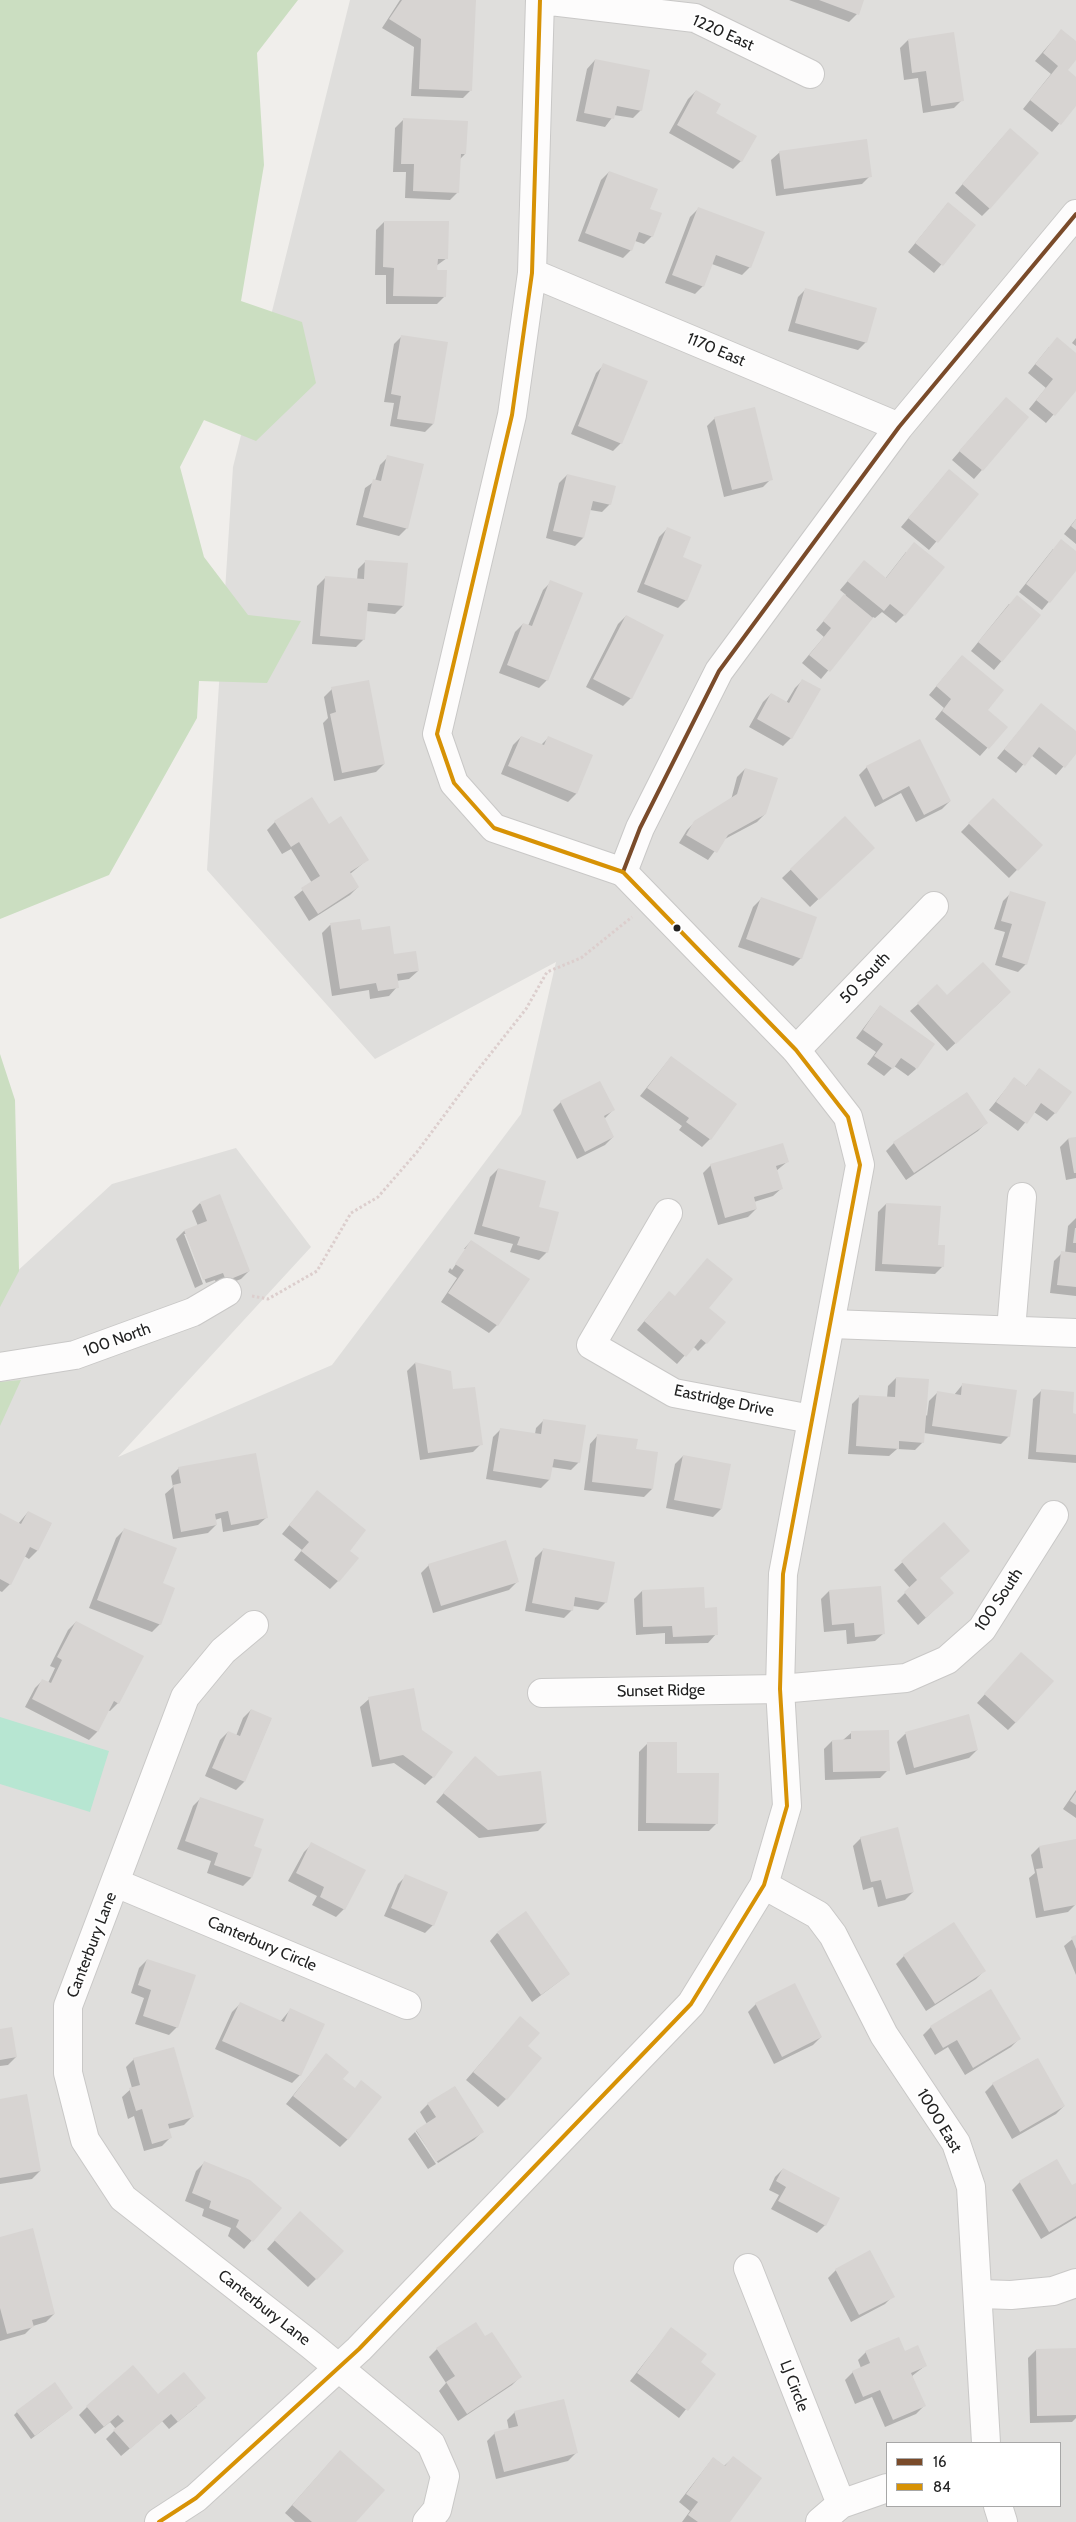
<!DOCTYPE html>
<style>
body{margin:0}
#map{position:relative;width:1076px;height:2522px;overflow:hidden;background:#f0eeeb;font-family:Cabin,sans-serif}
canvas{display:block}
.legend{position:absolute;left:886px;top:2442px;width:175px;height:65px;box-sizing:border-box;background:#fff;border:1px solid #a7a7a7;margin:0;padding:6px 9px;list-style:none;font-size:15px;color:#222}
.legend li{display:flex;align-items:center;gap:10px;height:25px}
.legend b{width:25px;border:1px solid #a7a7a7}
</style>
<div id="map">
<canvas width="1076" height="2522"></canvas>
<ul class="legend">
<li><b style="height:6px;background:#7a4b2a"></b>16</li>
<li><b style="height:6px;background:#d79205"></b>84</li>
</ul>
</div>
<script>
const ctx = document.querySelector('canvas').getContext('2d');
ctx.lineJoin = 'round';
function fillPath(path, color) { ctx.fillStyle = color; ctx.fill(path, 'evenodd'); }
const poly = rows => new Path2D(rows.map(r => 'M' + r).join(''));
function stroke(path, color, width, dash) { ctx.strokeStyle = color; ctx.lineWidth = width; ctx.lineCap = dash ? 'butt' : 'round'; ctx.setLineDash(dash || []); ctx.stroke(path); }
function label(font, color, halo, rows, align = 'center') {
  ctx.font = font + ' Cabin,sans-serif'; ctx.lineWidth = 4; ctx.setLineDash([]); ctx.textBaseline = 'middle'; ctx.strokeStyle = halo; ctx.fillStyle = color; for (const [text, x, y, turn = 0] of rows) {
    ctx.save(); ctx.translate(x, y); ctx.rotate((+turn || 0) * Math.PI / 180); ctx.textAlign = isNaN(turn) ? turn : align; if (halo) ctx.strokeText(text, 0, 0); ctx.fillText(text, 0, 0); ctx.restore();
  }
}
fillPath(poly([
 [350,0,1076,0,1076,2522,0,2522,0,1287,112,1184,236,1148,311,1247,118,1457,332,1365,521,1114,556,962,375,1059,207,870,233,467],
 [887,2443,1060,2443,1060,2506,887,2506]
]), '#dfdedc');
fillPath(poly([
 [0,0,298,0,257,53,264,165,241,301,302,322,316,383,256,441,204,420,180,467,204,557,248,615,301,621,267,683,199,681,197,718,109,875,0,919],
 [0,1054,15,1100,19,1271,0,1307],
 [21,1380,0,1426,0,1382]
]), '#cbdec1');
fillPath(poly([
 [0,1717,109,1751,90,1812,0,1784]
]), '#b7e6d2');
fillPath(poly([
 [400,0,475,0,471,90,463,98,411,96,414,47,382,28],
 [789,0,863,0,857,14,849,22],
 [1054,39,1076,43,1076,58,1066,70,1076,78,1076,104,1052,132,1023,109,1051,74,1035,61],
 [908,40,962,100,954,108,923,113,918,78,904,80,900,48],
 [595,60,641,110,633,118,614,115,605,127,576,121,587,69],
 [696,91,714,114,741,161,733,169,669,133,688,99],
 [403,120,465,154,459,160,458,192,450,200,405,198,406,172,393,172,395,128],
 [1002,138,990,208,982,216,955,193],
 [780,152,870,176,862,184,776,196,771,160],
 [609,172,648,210,652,236,644,244,635,241,631,250,623,258,578,241,601,180],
 [948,203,975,225,934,273,908,252],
 [698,209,750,267,742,275,712,264,703,286,695,294,665,283,690,217],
 [384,222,447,258,436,266,445,296,437,304,386,304,386,275,375,275,376,230],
 [806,289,866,342,858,350,788,331,798,297],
 [402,336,433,424,425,432,390,426,394,403,384,402,394,344],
 [1076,338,1076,346,1072,343],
 [1049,347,1076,355,1076,389,1046,423,1029,409,1046,388,1028,373],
 [604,365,621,443,613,451,571,434,596,373],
 [998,407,1028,417,974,479,952,460],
 [715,418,771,479,763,487,724,497,707,426],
 [388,457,407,528,399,536,356,525,365,488,375,481,380,465],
 [949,470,977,494,929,550,901,527],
 [567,475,610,504,602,512,590,510,583,538,575,546,546,538,559,483],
 [1076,519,1076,544,1064,534],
 [667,529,682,558,686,600,678,608,637,592,659,537],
 [1053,549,1076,553,1076,569,1042,610,1019,592],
 [906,552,904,615,896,623,882,612,875,618,873,617,821,679,802,663,824,637,816,630,846,595,840,590,864,562,885,579],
 [366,561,403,606,395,614,366,611,364,639,356,647,312,644,317,586,325,578,357,580,358,569],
 [551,582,547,680,539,688,499,673,515,632,523,624,528,626,543,590],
 [1009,604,1040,615,994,670,971,651],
 [626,616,631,698,623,706,586,687,618,624],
 [962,656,986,710,1006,727,980,756,935,719,944,708,929,695],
 [803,680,791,738,783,746,749,727,763,702,771,694,786,703,795,688],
 [332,689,384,764,376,772,334,781,323,723,328,718,324,697],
 [1041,705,1076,733,1076,752,1056,775,1031,755,1016,773,997,758],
 [521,737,541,745,548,738,591,756,576,794,568,802,501,774,513,745],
 [867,767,950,801,942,809,916,822,901,793,875,807,859,775],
 [745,769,765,814,757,822,723,840,708,860,679,843,687,830,695,822,731,800,737,777],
 [993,799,1041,845,1009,878,961,832],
 [845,818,865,855,810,907,782,878],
 [275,822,328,825,367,860,350,874,358,887,350,895,309,921,294,897,312,883,291,849,282,854,267,830],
 [1011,893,1026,964,1018,972,995,965,1005,932,994,929,1003,901],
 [761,899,801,958,793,966,738,947,753,907],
 [359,920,361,931,418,971,409,979,396,981,397,987,389,996,370,999,369,990,332,996,322,933,330,925],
 [947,997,1002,1000,947,1051,910,1011,918,1004],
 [880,1006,916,1069,908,1076,894,1066,884,1076,867,1064,876,1052,856,1038],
 [671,1057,710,1139,702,1147,679,1130,682,1126,640,1096],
 [1040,1070,1055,1113,1047,1121,1034,1112,1018,1131,989,1110,1014,1079,1025,1087],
 [561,1102,613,1110,604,1119,613,1137,605,1145,577,1159,553,1110],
 [986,1123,978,1131,906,1180,886,1151,894,1143],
 [1076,1138,1076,1178,1066,1180,1060,1147,1068,1139],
 [787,1162,776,1171,782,1188,773,1196,754,1202,756,1209,748,1217,718,1225,703,1173,711,1165],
 [498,1169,537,1208,547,1252,539,1260,510,1252,513,1244,474,1234,490,1177],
 [200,1203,249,1271,241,1279,218,1288,215,1280,206,1283,186,1234,184,1234,203,1284,195,1288,176,1239,184,1231,198,1226,192,1211],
 [886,1204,937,1246,943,1266,935,1274,875,1271,878,1212],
 [1076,1218,1076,1296,1050,1293,1054,1261,1062,1253,1065,1253,1068,1226],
 [471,1241,528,1279,497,1325,489,1333,441,1302,457,1278,448,1272,450,1268,452,1270,466,1249,464,1249],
 [674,1297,707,1308,706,1343,698,1351,693,1346,677,1364,637,1330,661,1301],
 [415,1363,452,1391,481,1444,473,1452,420,1460,407,1371],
 [896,1378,927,1416,929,1401,937,1393,954,1395,963,1384,1009,1436,1001,1444,924,1433,923,1442,915,1450,897,1449,889,1456,848,1454,852,1404,860,1396,887,1398,888,1386],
 [1041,1391,1071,1414,1076,1415,1076,1463,1028,1459,1033,1399],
 [544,1420,579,1462,571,1470,551,1467,549,1480,541,1488,486,1479,493,1437,501,1429,535,1434,536,1428],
 [598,1435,635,1451,652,1489,644,1497,584,1490,590,1444],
 [683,1456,721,1509,713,1517,666,1508,675,1464],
 [179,1468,267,1517,258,1525,223,1532,221,1518,215,1520,216,1525,208,1533,173,1539,165,1494,173,1487,171,1476],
 [317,1492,348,1551,338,1581,330,1589,294,1560,302,1550,282,1534],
 [28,1512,51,1524,37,1551,29,1559,24,1556,10,1584,2,1592,0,1591,0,1514,18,1524],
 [944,1524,939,1578,944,1601,918,1625,897,1601,910,1588,894,1570],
 [124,1530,162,1584,160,1624,152,1632,89,1608,116,1538],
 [543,1550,606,1602,598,1610,573,1606,572,1610,564,1618,525,1611,535,1558],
 [429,1565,517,1582,509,1590,433,1613,421,1573],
 [642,1591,703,1609,716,1634,708,1643,665,1644,665,1633,636,1635,634,1599],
 [829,1591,884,1633,875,1641,847,1644,846,1630,824,1632,821,1599],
 [76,1622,118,1703,110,1711,108,1710,97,1732,89,1740,25,1707,35,1688,43,1680,48,1683,55,1668,50,1666,68,1630],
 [1014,1662,1016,1722,1008,1730,977,1703],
 [369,1699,421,1731,433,1777,425,1785,394,1763,372,1767,360,1707],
 [251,1710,271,1719,244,1782,236,1790,205,1776,220,1740,228,1732,236,1736,243,1718],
 [968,1716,977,1750,969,1758,906,1775,897,1742,905,1734],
 [851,1733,888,1770,880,1778,825,1780,824,1749,832,1741,843,1740],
 [647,1744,717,1823,709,1831,638,1831,639,1752],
 [467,1766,546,1823,538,1831,479,1838,436,1802],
 [1076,1790,1076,1818,1063,1809],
 [201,1798,252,1847,251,1878,243,1886,207,1873,211,1861,177,1849,193,1806],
 [861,1838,913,1892,905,1900,878,1907,873,1887,863,1890,853,1846],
 [1076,1841,1076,1904,1068,1912,1036,1918,1029,1878,1035,1873,1031,1855,1039,1847],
 [312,1844,344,1909,336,1917,312,1905,317,1896,288,1881,304,1852],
 [406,1876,433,1925,425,1933,384,1916,398,1884],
 [497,1933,569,1974,532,2002,490,1941],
 [1076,1936,1076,1975,1064,1946],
 [904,1956,984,1971,976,1979,926,2011,896,1964],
 [147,1960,177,2027,169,2035,135,2024,144,1998,131,1993,139,1968],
 [240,2004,280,2022,290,2010,300,2075,292,2083,215,2049,232,2012],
 [756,2004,821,2037,813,2045,774,2064,748,2012],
 [513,2026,527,2047,506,2099,498,2107,466,2080],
 [931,2027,1019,2039,1011,2047,965,2075,948,2047,935,2055,923,2035],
 [0,2030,16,2057,8,2065,0,2066],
 [326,2055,341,2079,348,2139,340,2147,286,2104],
 [134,2059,192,2117,184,2125,168,2129,170,2138,162,2146,144,2151,134,2116,128,2119,122,2097,132,2088,126,2067],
 [1037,2059,1064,2106,1056,2114,1012,2139,985,2092,993,2084],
 [455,2087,482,2132,474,2140,438,2163,416,2131,427,2124,420,2112,428,2104],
 [0,2100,40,2171,32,2179,0,2184],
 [415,2132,436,2164,428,2169,408,2139],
 [204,2163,281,2208,244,2249,228,2236,231,2228,202,2216,204,2209,185,2201,196,2171],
 [783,2169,838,2199,825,2225,817,2233,771,2209,779,2195,769,2190,775,2177],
 [1020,2182,1072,2187,1076,2184,1076,2218,1041,2239,1012,2190],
 [292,2221,316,2279,308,2287,267,2249],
 [0,2238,54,2314,46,2322,33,2326,25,2334,0,2341],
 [836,2270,893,2296,885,2304,851,2322,828,2278],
 [671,2329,699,2363,714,2374,679,2418,630,2381],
 [484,2338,520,2377,512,2385,458,2421,439,2391,446,2383,429,2357,437,2349],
 [1076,2349,1076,2418,1072,2422,1030,2423,1028,2358,1036,2350],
 [866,2352,904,2353,925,2366,912,2376,924,2406,916,2414,885,2427,872,2397,855,2404,845,2380,853,2372,861,2368,858,2360],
 [158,2396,197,2406,169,2429,162,2421,121,2456,106,2439,116,2429,110,2422,95,2434,79,2415,87,2407],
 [68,2411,31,2439,14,2415,17,2412],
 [515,2412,576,2453,568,2461,496,2479,487,2441,495,2433,509,2430,507,2420],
 [713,2458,724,2466,733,2458,728,2522,682,2522,690,2511,679,2502],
 [332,2460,355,2522,295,2522,285,2513]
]), '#0003');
fillPath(poly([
 [402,0,476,0,472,91,419,89,421,39,389,19],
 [819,0,864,0,859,15],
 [1061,29,1076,41,1076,60,1068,70,1076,77,1076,106,1061,125,1030,100,1058,66,1043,53],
 [954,32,964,101,931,106,926,71,912,73,908,39],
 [595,59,650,70,642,111,617,106,614,119,584,113],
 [696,90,721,104,716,113,757,136,742,162,677,125],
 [403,118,468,121,466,154,461,154,459,193,413,191,414,164,401,164],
 [1010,128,1039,153,990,209,962,184],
 [867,139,872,177,784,189,779,151],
 [609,171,658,189,650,209,662,213,653,237,639,232,632,251,585,233],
 [948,202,976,225,943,266,915,243],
 [698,207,765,232,751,268,716,255,704,287,672,275],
 [384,221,449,221,448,259,438,259,437,270,447,270,446,297,393,296,394,268,383,267],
 [805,288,877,308,867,343,795,323],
 [401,335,448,342,434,424,397,419,401,396,391,394],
 [1057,337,1076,353,1076,391,1055,416,1036,400,1053,379,1035,364],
 [603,363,648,381,622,444,578,426],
 [1006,397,1029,417,983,471,959,451],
 [755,407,773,480,732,490,714,417],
 [387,455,424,464,408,529,363,517,373,479,381,481],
 [949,469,979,494,938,543,908,518],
 [567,474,616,486,611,505,593,501,584,538,553,531],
 [1076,519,1076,530,1071,526],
 [667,527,691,537,683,557,702,565,687,601,644,584],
 [1061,539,1076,551,1076,571,1050,603,1026,584],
 [914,542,945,567,905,616,890,604,884,611,847,581,864,560,886,578],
 [365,560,408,563,404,606,368,603,365,640,320,636,325,576,364,579],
 [550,580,583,593,548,681,507,665,523,623,532,626],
 [844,594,873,618,830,672,809,655,831,628,823,621],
 [1017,595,1041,615,1002,662,978,642],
 [626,615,664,635,632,699,593,679],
 [962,655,1004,690,988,710,1008,727,989,749,942,711,951,699,936,686],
 [802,679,821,689,792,739,757,719,771,693,789,703],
 [369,680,385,764,342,773,330,714,336,712,331,687],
 [1041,703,1076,731,1076,754,1065,768,1039,747,1025,766,1004,749],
 [521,736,544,745,548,736,593,755,577,794,508,766],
 [920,739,951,801,924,815,909,786,883,800,866,766],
 [745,768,778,778,766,814,728,835,717,853,686,835,694,821,737,794],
 [312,797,329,824,341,816,369,860,350,872,359,887,318,914,301,888,320,876,299,842,291,847,274,821],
 [993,798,1043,845,1018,871,968,823],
 [845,816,875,848,819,900,790,869],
 [1010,891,1046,902,1027,965,1002,957,1012,924,1001,921],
 [761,897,817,917,802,959,746,939],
 [360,919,362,930,390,926,394,954,416,951,419,971,397,974,399,988,378,991,376,983,340,989,330,923],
 [983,962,1011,992,956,1044,917,1003,937,984,947,995],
 [880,1005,935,1044,917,1069,901,1058,893,1069,874,1056,883,1044,863,1030],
 [671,1056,737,1104,711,1140,686,1122,689,1118,647,1088],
 [1039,1068,1072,1092,1056,1114,1041,1103,1027,1124,996,1102,1014,1077,1026,1086],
 [600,1081,615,1110,604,1116,614,1137,585,1152,560,1101],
 [967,1092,988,1123,914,1173,893,1142],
 [1076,1137,1076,1173,1074,1173,1068,1138],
 [783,1143,789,1162,776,1166,783,1189,754,1197,757,1209,725,1218,710,1164],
 [498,1168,546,1181,539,1207,559,1212,548,1253,517,1245,520,1237,482,1226],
 [220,1194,250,1271,226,1281,223,1273,203,1280,184,1230,207,1221,200,1202],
 [886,1203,941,1206,938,1245,945,1245,944,1267,882,1264],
 [1075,1228,1076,1228,1076,1243,1073,1243],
 [471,1240,530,1279,498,1326,448,1293,464,1270,455,1264],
 [1061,1251,1076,1253,1076,1287,1057,1285],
 [707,1258,733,1279,709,1308,726,1322,707,1344,701,1339,686,1357,644,1321,669,1291,675,1296],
 [415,1362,451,1371,453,1389,475,1387,483,1445,428,1453],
 [896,1377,929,1379,924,1443,899,1441,899,1449,856,1446,859,1395,895,1397],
 [962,1383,1017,1390,1010,1437,932,1426,937,1391,961,1395],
 [1041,1389,1074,1392,1073,1413,1076,1414,1076,1455,1036,1452],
 [543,1419,586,1425,580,1463,554,1459,550,1480,493,1471,500,1428,541,1434],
 [597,1434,638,1439,636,1449,658,1452,653,1489,592,1482],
 [256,1453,268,1518,231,1525,228,1511,215,1514,217,1525,181,1532,173,1485,181,1483,178,1467],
 [683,1455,731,1464,722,1509,674,1500],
 [317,1490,366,1530,350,1551,359,1558,339,1582,301,1551,309,1542,289,1525],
 [28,1511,52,1523,38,1551,30,1547,11,1585,0,1579,0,1513,21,1524],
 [944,1522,970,1551,940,1578,954,1593,926,1618,904,1592,917,1580,901,1561],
 [124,1528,177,1548,163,1583,175,1588,161,1625,97,1600],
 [506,1540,519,1582,441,1606,428,1564],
 [543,1548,615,1562,607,1603,575,1597,573,1611,532,1603],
 [881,1586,885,1634,855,1637,854,1623,832,1625,829,1590],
 [704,1587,705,1608,717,1607,718,1635,673,1637,672,1626,643,1627,642,1590],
 [76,1621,144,1656,119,1704,114,1701,98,1732,32,1699,42,1679,51,1683,62,1660,57,1657],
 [1021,1652,1054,1681,1016,1723,984,1694],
 [414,1688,422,1730,453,1752,434,1778,403,1755,380,1760,368,1697],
 [251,1709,272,1718,245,1782,212,1768,228,1731,240,1736],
 [969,1714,978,1750,914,1768,905,1732],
 [889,1730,890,1771,833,1772,832,1740,851,1739,851,1731],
 [647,1742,677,1742,677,1773,719,1773,718,1824,646,1823],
 [475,1756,498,1776,541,1771,547,1823,488,1830,443,1793],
 [1076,1792,1076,1805,1070,1801],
 [200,1797,264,1819,254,1846,262,1849,252,1878,214,1865,218,1853,185,1841],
 [898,1827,914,1892,886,1899,881,1880,871,1882,860,1837],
 [1076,1839,1076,1905,1044,1911,1036,1869,1043,1868,1039,1846],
 [311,1842,366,1870,345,1910,320,1897,324,1887,296,1873],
 [405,1874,448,1892,434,1926,391,1908],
 [526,1911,570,1974,541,1995,497,1932],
 [954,1922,986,1971,935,2004,903,1955],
 [1076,1935,1076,1949,1071,1937],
 [147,1959,196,1975,178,2028,143,2016,151,1990,138,1985],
 [795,1983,822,2037,782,2057,755,2003],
 [991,1989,1021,2039,973,2068,957,2040,943,2048,930,2026],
 [240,2002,284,2022,290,2008,325,2024,301,2076,222,2041],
 [520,2016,540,2033,528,2046,542,2058,507,2100,473,2072],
 [12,2027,17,2057,0,2060,0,2029],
 [174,2047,194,2117,168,2124,172,2138,152,2144,142,2109,136,2111,129,2088,140,2085,133,2058],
 [326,2053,349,2072,343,2079,355,2088,361,2080,382,2097,348,2140,293,2096],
 [1038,2058,1065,2106,1020,2132,992,2083],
 [455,2086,484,2132,436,2162,416,2130,436,2117,427,2103],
 [27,2094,41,2171,0,2178,0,2099],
 [1057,2159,1072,2185,1076,2183,1076,2216,1049,2232,1019,2181],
 [204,2161,250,2180,282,2208,253,2242,236,2227,239,2220,209,2208,211,2201,192,2193],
 [783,2168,840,2198,826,2226,778,2201,786,2187,776,2181],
 [300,2211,344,2251,317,2280,274,2240],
 [33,2228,55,2314,32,2320,34,2327,7,2334,0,2308,0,2237],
 [870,2250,895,2297,859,2315,835,2269],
 [476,2322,485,2336,492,2332,522,2377,467,2414,446,2382,455,2376,436,2348],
 [671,2327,707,2354,701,2362,716,2374,688,2411,637,2373],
 [899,2337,905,2351,918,2345,927,2366,911,2373,926,2406,893,2420,880,2390,863,2397,852,2371,870,2363,865,2351],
 [1076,2348,1076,2415,1037,2416,1036,2349],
 [133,2365,158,2394,184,2372,206,2398,178,2422,171,2414,130,2449,113,2430,124,2421,118,2415,104,2427,86,2406],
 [55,2382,73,2408,35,2436,16,2411],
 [564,2399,578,2453,504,2472,494,2432,518,2426,514,2411],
 [340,2450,385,2490,356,2522,312,2522,292,2505],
 [733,2456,762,2478,730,2522,698,2522,688,2515,698,2502,686,2494,713,2457,725,2466]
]), '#d7d4d2');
const minor = poly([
 [540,0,532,273,512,415,437,734,454,783,494,828,623,872,640,828,719,671,899,427,1076,214],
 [542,0,695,18,810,74],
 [532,273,899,427],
 [796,1050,934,906],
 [668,1213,591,1345,674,1393,811,1419],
 [831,1324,1076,1333],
 [1011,1330,1022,1197],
 [0,1367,75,1355,193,1312,227,1292],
 [254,1625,223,1651,185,1697,68,2006,68,2073,85,2140,123,2198,311,2345,431,2444,445,2476,437,2510,427,2522],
 [542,1693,780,1689,906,1678,947,1660,982,1629,1054,1515],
 [116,1883,407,2005],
 [748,2268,841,2504],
 [979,2294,1011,2295,1053,2291,1076,2283],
 [820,2522,841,2504,887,2488]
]);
const tertiary = poly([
 [764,1885,818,1915,833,1935,884,2035,956,2143,971,2187,986,2443],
 [998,2506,1003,2522],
 [159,2522,196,2498,359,2349,691,2004,764,1885,787,1806,780,1689,783,1574,860,1165,848,1117,796,1050,623,872]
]);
stroke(minor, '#c9c8c7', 30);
stroke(tertiary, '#c9c8c7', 30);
stroke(poly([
 [252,1296,268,1299,317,1271,351,1213,378,1197,417,1152,477,1071,526,1009,547,972,581,958,632,917]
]), '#dccecd', 3, [2.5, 2.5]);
stroke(minor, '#fdfcfc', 28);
stroke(tertiary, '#fdfcfc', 28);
stroke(poly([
 [623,872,640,828,719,671,899,427,1076,214]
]), '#7a4b2a', 4);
stroke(poly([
 [159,2522,196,2498,359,2349,691,2004,764,1885,787,1806,780,1689,783,1574,860,1165,848,1117,796,1050,623,872,494,828,454,783,437,734,512,415,532,273,540,0]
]), '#d79205', 4);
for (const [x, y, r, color] of [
 [677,928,4.5,"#222"]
]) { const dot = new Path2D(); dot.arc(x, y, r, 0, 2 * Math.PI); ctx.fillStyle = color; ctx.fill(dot); stroke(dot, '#fff', 2); }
label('16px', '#222', '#fff', [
 ["1220 East",723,33,24],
 ["1170 East",716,350,23],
 ["50 South",865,978,-46],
 ["100 North",117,1340,-20],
 ["Eastridge Drive",724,1401,12],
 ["100 South",999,1600,-56],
 ["Sunset Ridge",661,1691,-1],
 ["Canterbury Circle",262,1944,23],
 ["Canterbury Lane",92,1945,-69],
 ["1000 East",939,2121,59],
 ["Canterbury Lane",264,2308,38],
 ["LJ Circle",794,2386,69]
]);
</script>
